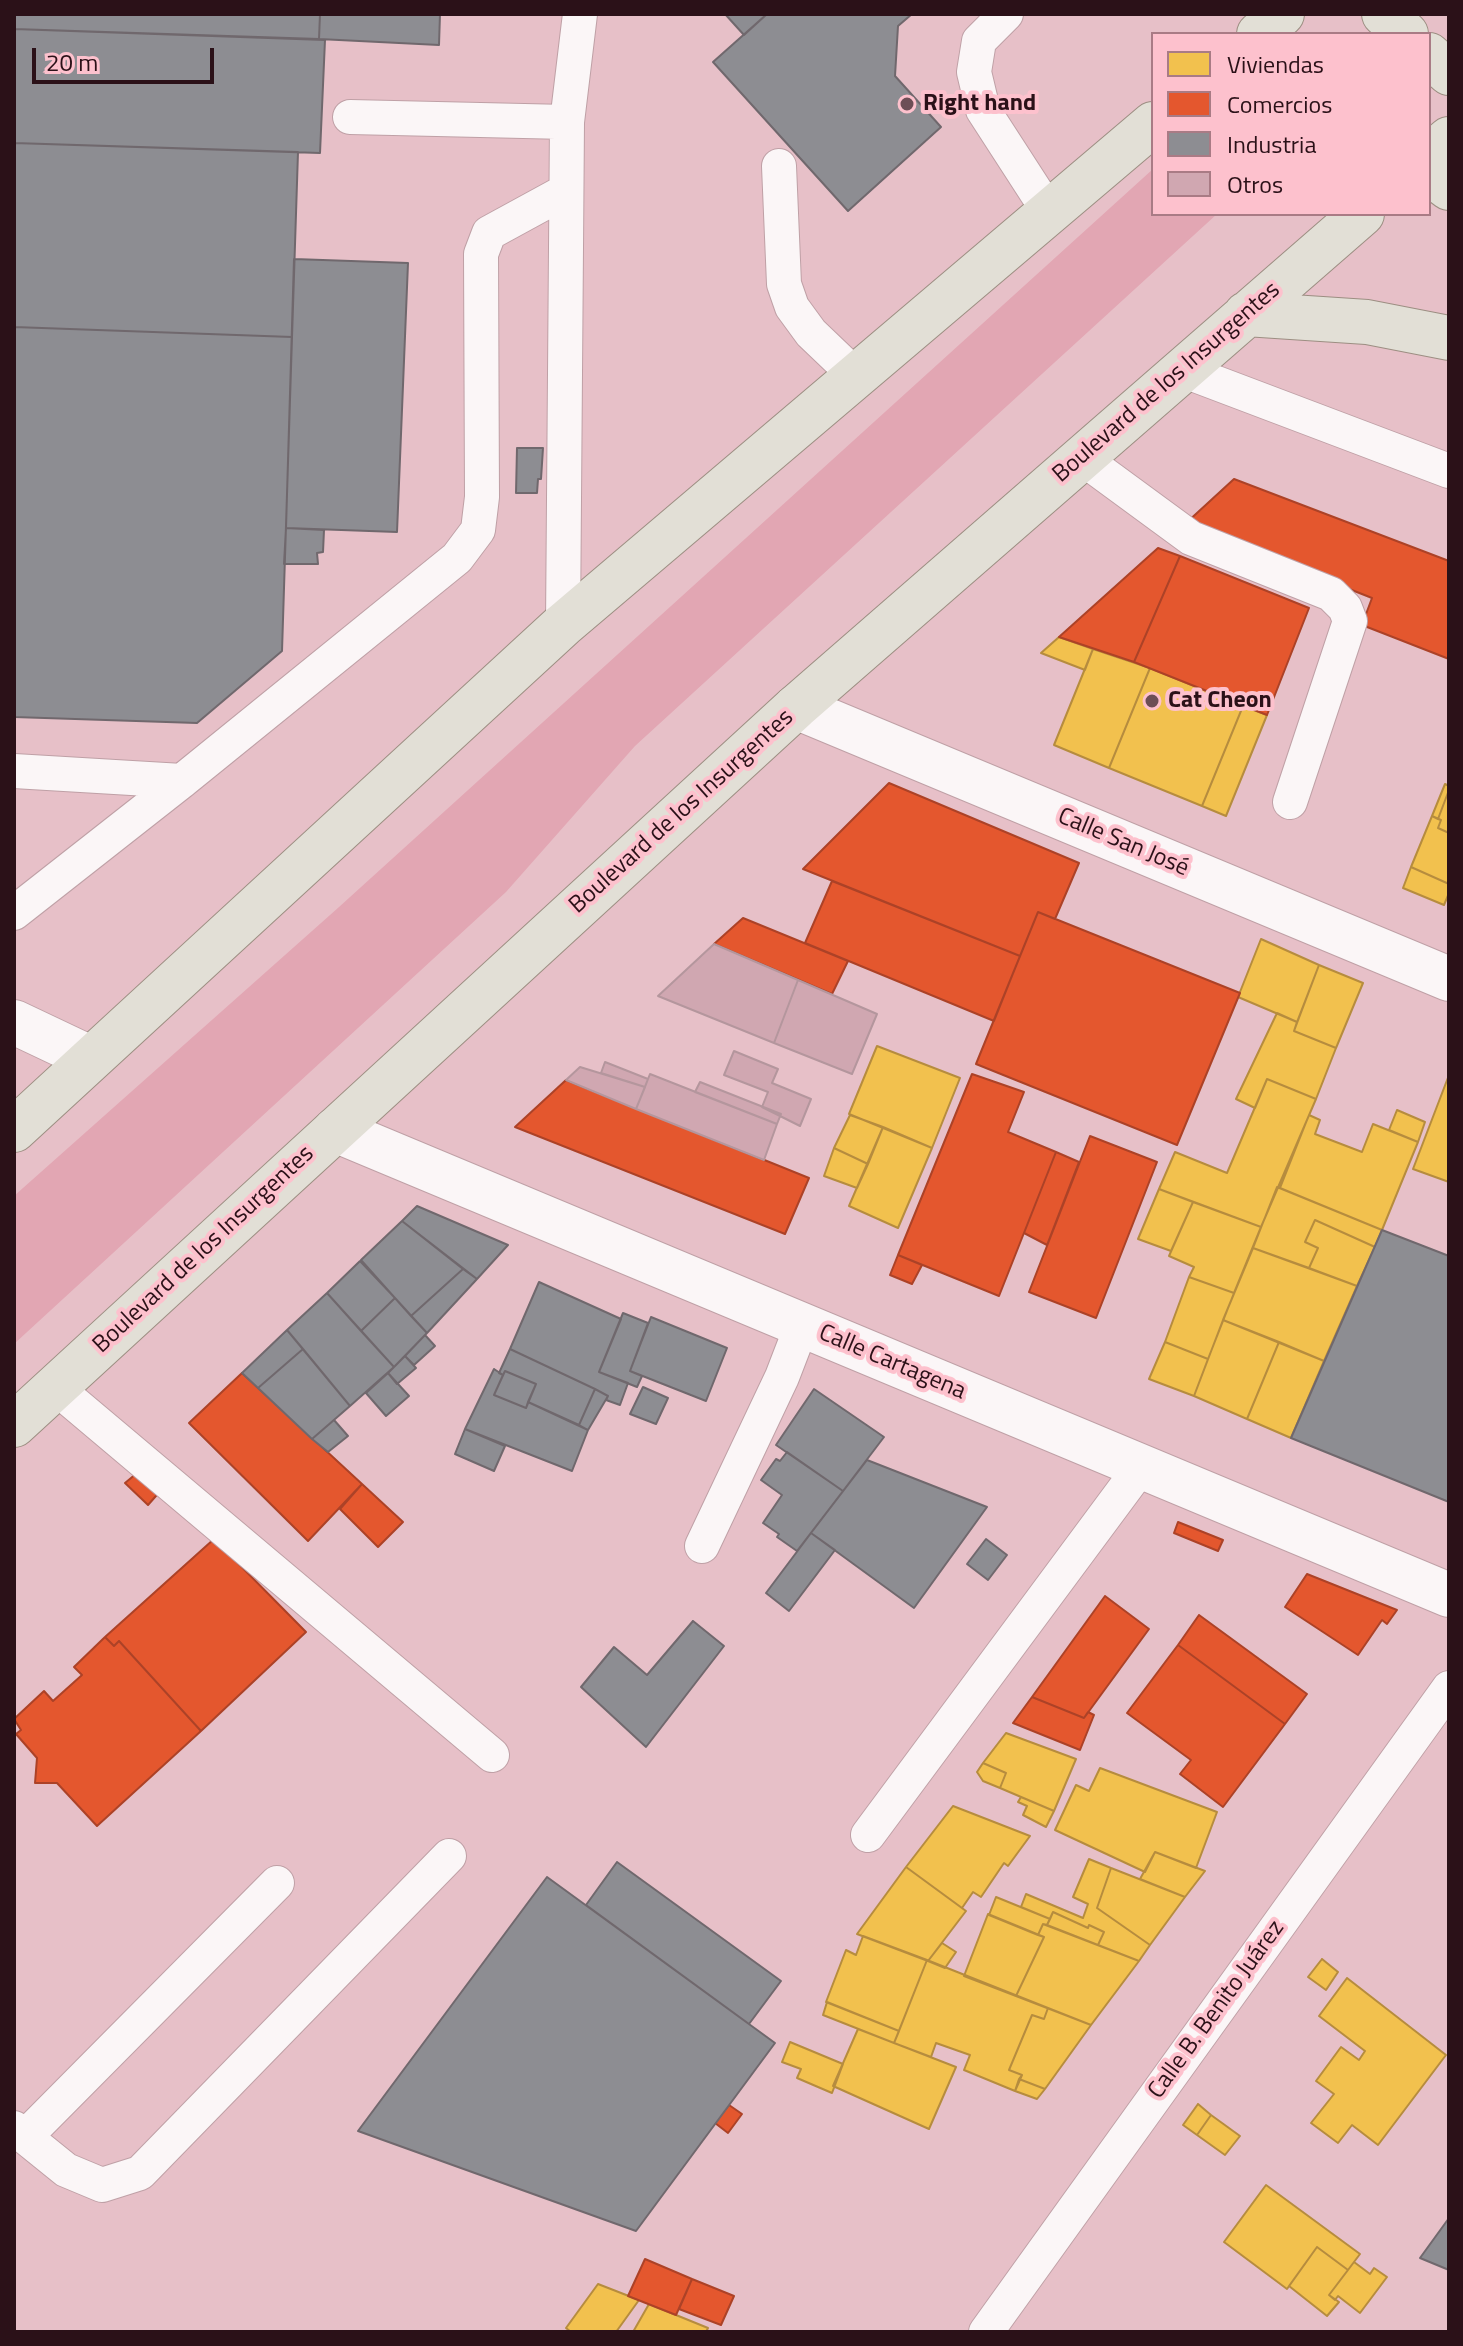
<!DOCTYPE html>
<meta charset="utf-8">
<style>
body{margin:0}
#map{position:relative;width:1463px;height:2346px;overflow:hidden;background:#e7c0c8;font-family:"Titillium Web",sans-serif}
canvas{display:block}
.frame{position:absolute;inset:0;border:16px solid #2b1118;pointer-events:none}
.legend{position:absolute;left:1151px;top:32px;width:280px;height:184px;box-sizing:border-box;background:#fdc1cd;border:2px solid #a97b85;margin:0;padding:10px 14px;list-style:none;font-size:24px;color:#2b1118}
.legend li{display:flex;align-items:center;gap:16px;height:40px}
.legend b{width:40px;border:2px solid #a97b85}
.scale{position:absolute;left:32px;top:48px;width:182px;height:36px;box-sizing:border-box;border:4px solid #2b1118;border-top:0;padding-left:10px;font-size:24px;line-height:28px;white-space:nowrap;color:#2b1118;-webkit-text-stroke:6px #fdc1cd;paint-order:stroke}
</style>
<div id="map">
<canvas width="1463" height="2346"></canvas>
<div class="frame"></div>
<ul class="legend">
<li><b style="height:22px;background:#f2c14e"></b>Viviendas</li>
<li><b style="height:22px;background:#e4572e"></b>Comercios</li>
<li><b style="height:22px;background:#8d8d92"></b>Industria</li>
<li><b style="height:22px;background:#d0a7b1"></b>Otros</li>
</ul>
<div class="scale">20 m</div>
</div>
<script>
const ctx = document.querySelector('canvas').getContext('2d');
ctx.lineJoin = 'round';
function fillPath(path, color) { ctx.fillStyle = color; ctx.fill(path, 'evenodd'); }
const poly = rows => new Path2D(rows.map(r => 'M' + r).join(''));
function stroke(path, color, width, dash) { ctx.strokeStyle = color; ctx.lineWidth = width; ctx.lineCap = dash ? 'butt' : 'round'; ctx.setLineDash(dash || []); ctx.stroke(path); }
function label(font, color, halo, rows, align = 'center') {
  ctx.font = font + ' "Titillium Web",sans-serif'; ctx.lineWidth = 8; ctx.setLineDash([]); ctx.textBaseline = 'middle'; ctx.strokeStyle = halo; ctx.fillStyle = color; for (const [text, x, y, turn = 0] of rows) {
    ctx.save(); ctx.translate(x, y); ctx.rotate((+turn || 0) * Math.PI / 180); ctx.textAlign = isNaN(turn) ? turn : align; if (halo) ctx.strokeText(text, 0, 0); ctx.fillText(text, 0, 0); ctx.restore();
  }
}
fillPath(poly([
 [1153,169,1153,214,1217,214,635,746,506,892,14,1344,14,1196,339,907]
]), '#e2a6b3');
const homes = poly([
 [1059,637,1093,649,1085,670,1041,653,1059,637],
 [1093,649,1150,668,1109,768,1054,745,1093,649],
 [1150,668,1243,706,1202,806,1109,768,1150,668],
 [1243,706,1267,715,1226,816,1202,806,1243,706],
 [1445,784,1449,786,1449,790,1438,819,1432,816,1445,784],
 [1449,790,1449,833,1438,828,1441,820,1438,819,1449,790],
 [1432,816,1441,820,1438,828,1449,833,1449,884,1411,867,1432,816],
 [1411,867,1449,884,1449,893,1444,905,1403,888,1411,867],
 [1261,939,1319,965,1297,1022,1238,997,1261,939],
 [1319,965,1363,983,1336,1048,1294,1031,1319,965],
 [1277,1013,1297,1022,1294,1031,1336,1048,1316,1099,1267,1079,1255,1108,1236,1099,1277,1013],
 [877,1046,960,1078,932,1148,849,1114,877,1046],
 [1449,1075,1449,1182,1413,1169,1449,1075],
 [1267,1079,1316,1099,1261,1227,1159,1189,1175,1152,1227,1173,1267,1079],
 [1397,1110,1425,1122,1418,1142,1389,1130,1397,1110],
 [850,1115,883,1127,868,1164,834,1148,850,1115],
 [1309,1115,1320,1120,1315,1134,1362,1152,1373,1124,1418,1142,1382,1230,1280,1188,1309,1115],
 [883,1127,932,1148,898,1228,849,1206,883,1127],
 [834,1148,868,1164,857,1188,824,1176,834,1148],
 [1277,1187,1382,1230,1375,1247,1315,1220,1305,1242,1318,1248,1309,1268,1253,1248,1277,1187],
 [1159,1189,1193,1202,1171,1251,1138,1239,1159,1189],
 [1193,1202,1261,1227,1234,1293,1189,1277,1194,1267,1169,1256,1193,1202],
 [1315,1220,1375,1247,1357,1286,1309,1268,1318,1248,1305,1242,1315,1220],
 [1253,1248,1357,1286,1324,1361,1223,1320,1253,1248],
 [1189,1277,1234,1293,1208,1359,1165,1342,1189,1277],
 [1223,1320,1279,1342,1247,1419,1194,1396,1223,1320],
 [1165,1342,1208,1359,1194,1396,1149,1379,1165,1342],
 [1279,1342,1324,1361,1291,1438,1247,1419,1279,1342],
 [1006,1733,1076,1759,1054,1811,1000,1788,1006,1773,983,1763,1006,1733],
 [983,1763,1006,1773,1000,1788,983,1781,977,1772,983,1763],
 [1100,1768,1217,1812,1196,1868,1155,1852,1145,1872,1055,1830,1076,1785,1089,1791,1100,1768],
 [1021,1797,1054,1811,1046,1827,1023,1815,1027,1806,1018,1802,1021,1797],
 [953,1806,1030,1836,1008,1866,1004,1863,981,1897,973,1892,962,1908,906,1867,953,1806],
 [1155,1852,1205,1871,1185,1897,1140,1879,1155,1852],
 [1089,1859,1111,1868,1097,1908,1150,1945,1139,1961,1098,1945,1104,1932,1089,1925,1088,1928,1053,1912,1050,1919,1021,1907,1026,1894,1083,1918,1088,1904,1073,1897,1089,1859],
 [906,1867,966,1911,928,1961,857,1934,906,1867],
 [1111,1868,1185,1897,1150,1945,1097,1908,1111,1868],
 [996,1897,1050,1919,1047,1925,1043,1924,1038,1935,989,1915,996,1897],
 [1053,1912,1088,1928,1089,1925,1104,1932,1098,1945,1047,1925,1053,1912],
 [988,1914,1044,1937,1016,1996,964,1976,988,1914],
 [1043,1924,1139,1961,1091,2025,1016,1996,1044,1937,1038,1935,1043,1924],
 [863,1936,927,1960,899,2031,826,2002,846,1950,856,1955,863,1936],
 [942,1943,956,1952,945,1968,928,1961,942,1943],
 [1322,1959,1338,1972,1326,1990,1308,1977,1322,1959],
 [927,1960,1048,2008,1044,2019,1032,2015,1009,2070,1022,2075,1015,2091,964,2070,970,2055,936,2043,931,2057,894,2043,927,1960],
 [1347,1978,1446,2055,1378,2145,1352,2125,1338,2143,1311,2123,1334,2094,1316,2081,1341,2047,1359,2060,1365,2051,1319,2016,1347,1978],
 [827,2002,899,2031,894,2043,823,2015,827,2002],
 [1048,2008,1091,2025,1045,2089,1019,2079,1022,2075,1009,2070,1032,2015,1044,2019,1048,2008],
 [858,2029,956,2067,929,2129,833,2086,858,2029],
 [790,2042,843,2064,832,2093,797,2078,801,2069,782,2062,790,2042],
 [1019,2079,1045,2089,1037,2099,1015,2091,1019,2079],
 [1198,2104,1211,2115,1197,2135,1183,2125,1198,2104],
 [1211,2115,1240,2136,1225,2155,1197,2135,1211,2115],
 [1266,2185,1360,2254,1348,2270,1317,2247,1287,2289,1224,2242,1266,2185],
 [1317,2247,1348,2270,1329,2295,1339,2302,1327,2316,1289,2286,1317,2247],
 [1354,2262,1370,2274,1374,2268,1387,2277,1360,2313,1338,2296,1335,2300,1329,2295,1354,2262],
 [598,2284,639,2300,616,2332,571,2332,566,2328,598,2284],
 [649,2304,676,2315,708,2328,706,2332,633,2332,649,2304]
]);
fillPath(homes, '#f2c14e');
stroke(homes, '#b68c3e', 2);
const shops = poly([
 [1234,479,1449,561,1449,659,1362,625,1372,598,1185,524,1234,479],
 [1158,548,1180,556,1134,662,1059,637,1158,548],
 [1180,556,1309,608,1267,715,1134,662,1180,556],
 [889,783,1079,863,1055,919,1038,912,1020,956,803,869,889,783],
 [832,881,1020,956,994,1021,805,943,832,881],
 [1038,912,1240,993,1177,1145,976,1064,1038,912],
 [743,918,848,961,832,994,714,944,743,918],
 [972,1074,1024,1092,1008,1132,1056,1152,999,1296,898,1255,972,1074],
 [566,1080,809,1178,785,1234,515,1127,566,1080],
 [1090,1136,1157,1162,1096,1318,1029,1292,1090,1136],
 [1056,1152,1079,1162,1047,1245,1024,1233,1056,1152],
 [898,1255,922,1265,912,1284,890,1275,898,1255],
 [242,1373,362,1484,308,1541,189,1423,242,1373],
 [143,1468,163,1488,148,1505,125,1483,143,1468],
 [362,1484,403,1522,378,1547,340,1509,362,1484],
 [1178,1522,1223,1540,1218,1551,1174,1533,1178,1522],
 [214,1539,306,1632,201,1731,119,1641,114,1646,105,1637,214,1539],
 [1307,1574,1397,1610,1387,1624,1382,1620,1358,1655,1285,1607,1307,1574],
 [1105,1596,1149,1629,1084,1718,1032,1697,1105,1596],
 [1199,1615,1307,1694,1285,1724,1178,1645,1199,1615],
 [105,1637,114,1646,119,1641,201,1731,97,1826,57,1783,35,1783,37,1758,16,1734,21,1730,14,1719,44,1691,53,1701,82,1675,74,1667,105,1637],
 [1178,1645,1285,1724,1223,1807,1180,1774,1191,1760,1127,1713,1178,1645],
 [1032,1697,1084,1718,1088,1712,1094,1715,1080,1750,1013,1723,1032,1697],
 [729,2105,742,2114,728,2133,715,2123,729,2105],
 [645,2259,692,2279,676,2315,628,2296,645,2259],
 [692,2279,734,2296,721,2325,679,2309,692,2279]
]);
fillPath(shops, '#e4572e');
stroke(shops, '#ac4227', 2);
const industry = poly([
 [14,14,320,14,319,39,14,29,14,14],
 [320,14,440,14,439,45,319,39,320,14],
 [725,14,767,14,744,35,725,14],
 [767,14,912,14,898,26,895,76,941,127,848,211,713,62,767,14],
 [14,29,325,40,320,153,14,143,14,29],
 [14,143,298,152,292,337,14,327,14,143],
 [294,259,408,263,397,532,286,528,294,259],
 [14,327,292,337,282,651,197,723,14,717,14,327],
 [517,448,543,448,541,479,538,479,537,493,516,493,517,448],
 [286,528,324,530,323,552,317,553,318,564,284,564,286,528],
 [417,1206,508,1245,477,1279,402,1221,417,1206],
 [402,1221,463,1269,411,1316,361,1260,402,1221],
 [1382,1230,1449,1256,1449,1502,1291,1438,1382,1230],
 [360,1261,395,1298,361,1331,327,1293,360,1261],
 [463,1269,477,1279,427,1333,411,1316,463,1269],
 [539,1282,621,1319,599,1372,628,1383,620,1405,606,1400,608,1396,595,1389,510,1349,539,1282],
 [327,1293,394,1367,350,1406,287,1330,327,1293],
 [395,1298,427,1333,394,1367,361,1331,395,1298],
 [623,1313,648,1323,630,1371,642,1376,637,1387,599,1372,623,1313],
 [651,1317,727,1348,706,1401,630,1371,651,1317],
 [287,1330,303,1349,258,1388,242,1373,287,1330],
 [425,1335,435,1346,414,1365,405,1356,425,1335],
 [303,1349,350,1406,312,1439,258,1388,303,1349],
 [510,1349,595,1389,579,1425,528,1402,536,1384,505,1371,503,1375,499,1373,510,1349],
 [405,1356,416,1368,397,1384,388,1373,405,1356],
 [494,1369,503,1375,494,1395,526,1408,528,1402,588,1430,572,1471,465,1429,494,1369],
 [505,1371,536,1384,526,1408,494,1395,505,1371],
 [388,1373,409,1396,386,1416,366,1393,388,1373],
 [643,1387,668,1398,656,1424,630,1414,643,1387],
 [595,1389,608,1396,588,1430,579,1425,595,1389],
 [814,1389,884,1437,843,1491,776,1445,814,1389],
 [334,1420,348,1436,328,1452,312,1439,334,1420],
 [465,1429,505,1446,494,1471,455,1454,465,1429],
 [787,1452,843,1491,797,1551,777,1537,779,1534,763,1523,782,1495,761,1480,776,1459,780,1461,787,1452],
 [867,1460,987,1507,914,1608,811,1533,867,1460],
 [811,1533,835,1550,789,1611,766,1593,811,1533],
 [986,1539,1007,1555,988,1580,967,1564,986,1539],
 [693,1621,724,1646,646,1747,581,1687,614,1647,647,1675,693,1621],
 [617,1862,781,1981,749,2024,586,1905,617,1862],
 [547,1877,775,2043,636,2231,358,2131,547,1877],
 [1449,2218,1449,2270,1420,2258,1449,2218]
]);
fillPath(industry, '#8d8d92');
stroke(industry, '#70686d', 2);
const building = poly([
 [714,944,798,980,774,1043,658,996,714,944],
 [798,980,877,1014,852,1074,774,1043,798,980],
 [734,1051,778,1069,772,1083,811,1099,800,1126,762,1107,768,1092,724,1075,734,1051],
 [605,1062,648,1079,645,1087,601,1073,605,1062],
 [580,1067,645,1087,636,1109,566,1080,580,1067],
 [650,1074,777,1124,764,1160,636,1109,650,1074],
 [700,1082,781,1114,777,1124,695,1092,700,1082]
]);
fillPath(building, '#d0a7b1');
stroke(building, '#b4969d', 2);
const service = poly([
 [1006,14,979,41,974,72,983,110,1049,212],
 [350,117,567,122],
 [779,166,784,284,792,307,811,333,856,376],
 [1182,370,1449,471],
 [1082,458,1191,538,1331,594,1345,608,1350,621,1290,802],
 [563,625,567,122,580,14],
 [14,771,182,781],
 [14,913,182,781,457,558,478,530,482,497,481,254,489,233,566,191],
 [55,1387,492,1755],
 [702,1546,782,1377,802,1325],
 [868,1835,1141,1467],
 [14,2128,66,2170,102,2185,140,2173,449,1856],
 [25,2137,277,1883],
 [986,2332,1449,1688]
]);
const minor = poly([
 [796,707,1449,979],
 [335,1130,1449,1595]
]);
const tertiary = poly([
 [14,1022,90,1058]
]);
const primary = poly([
 [1384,14,1406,34],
 [1259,34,1282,14],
 [1429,55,1449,73],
 [1429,156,1449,139],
 [1429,173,1449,188],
 [1246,314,1367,322,1449,338],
 [14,1130,563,625,1153,124],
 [14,1425,796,707,1362,214]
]);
stroke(service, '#bfa0a6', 36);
stroke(minor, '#bfa0a6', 46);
stroke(tertiary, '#bfa0a6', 46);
stroke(primary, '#9c8e82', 46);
stroke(service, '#fbf6f7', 34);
stroke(minor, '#fbf6f7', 44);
stroke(tertiary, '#fbf6f7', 44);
stroke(primary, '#e2dfd6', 44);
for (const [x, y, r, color] of [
 [907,104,8,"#6d4e56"],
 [1152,701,8,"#6d4e56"]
]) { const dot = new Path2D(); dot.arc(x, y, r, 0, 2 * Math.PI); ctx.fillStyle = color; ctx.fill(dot); stroke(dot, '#fdc1cd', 3); }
label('bold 24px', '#2b1118', '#fdc1cd', [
 ["Right hand",923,104],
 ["Cat Cheon",1168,701]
], 'left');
label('24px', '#2b1118', '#fdc1cd', [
 ["Boulevard de los Insurgentes",1167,383,-41],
 ["Boulevard de los Insurgentes",682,812,-42],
 ["Calle San José",1123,843,23],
 ["Boulevard de los Insurgentes",204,1250,-43],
 ["Calle Cartagena",892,1363,23],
 ["Calle B. Benito Juárez",1217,2010,-54]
]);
</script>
